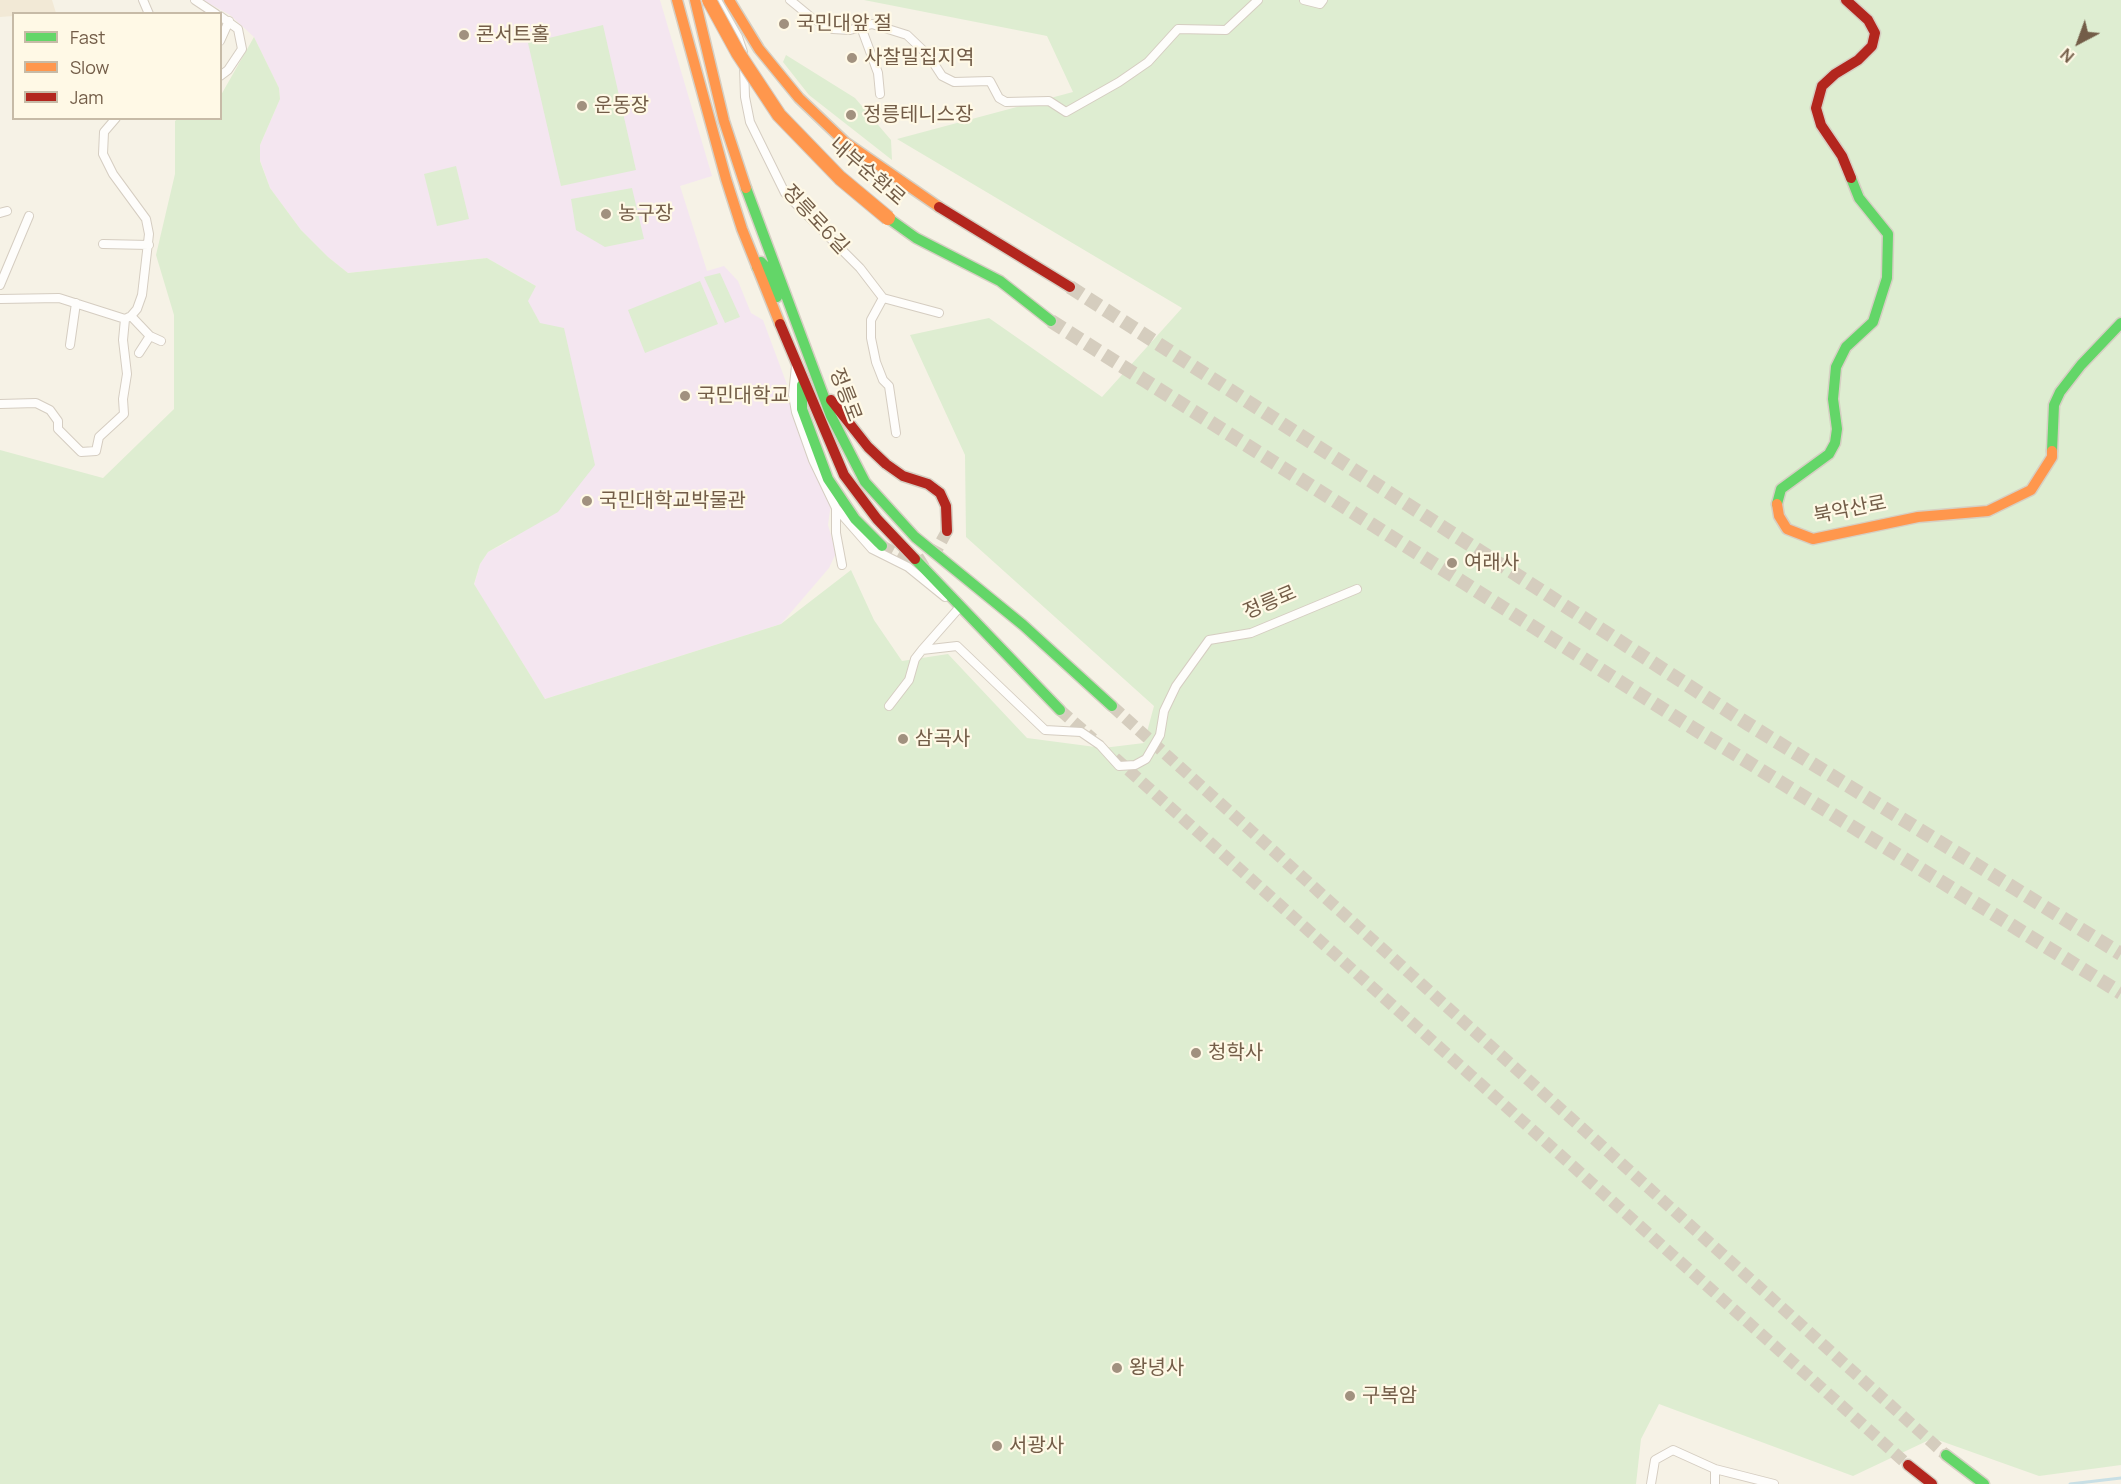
<!DOCTYPE html>
<meta charset="utf-8">
<style>
body{margin:0}
#map{position:relative;width:2121px;height:1484px;overflow:hidden;background:#f6f2e6;font-family:Manrope,sans-serif}
canvas{display:block}
.legend{position:absolute;left:12px;top:12px;width:210px;height:108px;box-sizing:border-box;background:#fff9e6;border:2px solid #c7bba7;margin:0;padding:8px 10px;list-style:none;font-size:18px;color:#735d48}
.legend li{display:flex;align-items:center;gap:12px;height:30px}
.legend b{width:30px;border:2px solid #c7bba7}
.north{position:absolute;left:2049px;top:12px;width:60px;height:60px;-webkit-text-stroke:4px #fff9e6;paint-order:stroke;rotate:221deg;font-size:16px;font-weight:700;line-height:24px;text-align:center;color:#735d48}
.north::after{content:'';display:block;margin:auto;width:21px;height:27px;background:#735d48;clip-path:polygon(50% 0,100% 100%,50% 72%,0 100%)}
</style>
<div id="map">
<canvas width="2121" height="1484"></canvas>
<ul class="legend">
<li><b style="height:8px;background:#63d668"></b>Fast</li>
<li><b style="height:8px;background:#ff974d"></b>Slow</li>
<li><b style="height:8px;background:#b3261e"></b>Jam</li>
</ul>
<div class="north">N</div>
</div>
<script>
const ctx = document.querySelector('canvas').getContext('2d');
ctx.lineJoin = 'round';
function fillPath(path, color) { ctx.fillStyle = color; ctx.fill(path, 'evenodd'); }
const poly = rows => new Path2D(rows.map(r => 'M' + r).join(''));
function stroke(path, color, width, dash) { ctx.strokeStyle = color; ctx.lineWidth = width; ctx.lineCap = dash ? 'butt' : 'round'; ctx.setLineDash(dash || []); ctx.stroke(path); }
function label(font, color, halo, rows, align = 'center') {
  ctx.font = font + ' Manrope,"Noto Sans KR",sans-serif'; ctx.lineWidth = 4.5; ctx.setLineDash([]); ctx.textBaseline = 'middle'; ctx.strokeStyle = halo; ctx.fillStyle = color; for (const [text, x, y, turn = 0] of rows) {
    ctx.save(); ctx.translate(x, y); ctx.rotate((+turn || 0) * Math.PI / 180); ctx.textAlign = isNaN(turn) ? turn : align; if (halo) ctx.strokeText(text, 0, 0); ctx.fillText(text, 0, 0); ctx.restore();
  }
}
fillPath(poly([
 [0,0,52,0,56,13,14,14,13,16,0,17]
]), '#f2e9d6');
fillPath(poly([
 [203,0,660,0,712,176,680,186,707,271,724,266,738,281,751,313,763,320,831,503,828,525,836,553,829,568,781,624,545,699,474,585,480,564,488,552,511,540,540,323,527,301,536,286,487,258,348,273,328,257,301,230,270,188,260,160,260,145,280,99,279,88,254,37,230,15]
]), '#f4e6f0');
fillPath(poly([
 [864,0,2121,0,2121,1465,2039,1476,1938,1440,1929,1440,1853,1476,1659,1404,1641,1439,1636,1484,0,1484,0,450,103,478,174,409,174,315,156,255,175,174,175,121,179,118,220,118,221,95,254,37,279,88,280,99,260,145,260,161,270,188,301,230,328,257,348,273,487,258,536,286,528,301,540,323,564,328,595,465,558,512,488,552,480,564,474,584,545,699,781,624,851,570,874,620,902,661,948,654,1027,738,1103,748,1144,743,1154,706,966,537,965,455,910,335,989,318,1102,397,1182,308,897,139,1073,92,1047,36],
 [603,25,636,170,561,186,528,43],
 [786,55,855,98,891,140,892,160,809,95,783,62],
 [456,166,469,219,437,226,424,174],
 [632,188,644,239,605,247,576,230,571,199],
 [720,273,740,317,725,323,704,277],
 [700,281,718,324,645,353,628,310]
]), '#deedd1');
stroke(poly([
 [2070,1484,2121,1478]
]), '#c8dfe5', 3);
stroke(poly([
 [882,546,906,559,922,561,935,553,947,531],
 [1112,706,1946,1455],
 [1060,710,1093,739],
 [1115,758,1908,1465]
]), '#d5cdbe', 12, [12, 6]);
stroke(poly([
 [1070,287,1748,724,2121,954],
 [1051,321,1688,725,2121,993]
]), '#d5cdbe', 14, [14, 7]);
const street = poly([
 [143,0,149,14],
 [195,0,216,14],
 [717,0,738,37,743,52],
 [790,0,812,18,833,29,850,30,872,24,907,35,929,56,942,76,954,82,990,81,999,98,1006,102,1049,101,1066,112,1119,82,1148,62,1178,29,1226,30,1258,0],
 [1304,0,1320,4,1323,0],
 [220,16,238,29,242,49,228,70,220,76],
 [861,27,878,73,880,94],
 [220,41,229,21],
 [744,67,745,97,750,122,785,193,860,268,883,298,939,313],
 [116,118,104,132,103,154,113,174,146,219,149,234,142,295,137,309,131,316],
 [0,213,7,211],
 [103,244,149,245],
 [0,285,29,216],
 [883,298,871,320,871,338,876,362,883,380,889,386,896,433],
 [0,299,59,298,125,319,129,317],
 [131,316,150,336,161,341],
 [70,345,76,303],
 [139,353,150,336],
 [796,366,793,395,796,412,813,460,836,508,872,549,908,567,945,597],
 [0,404,36,403,50,410,58,421,58,429,81,452,96,451,99,437,124,414,123,399,127,374,123,340,125,319],
 [836,508,836,533,842,565],
 [959,608,922,650,957,646,1045,730,1081,732,1100,745,1119,766,1135,765,1146,759,1160,735,1164,711,1176,686,1209,640,1251,633,1357,589],
 [889,706,909,680,915,659,922,650],
 [1715,1469,1715,1484],
 [1651,1484,1655,1460,1673,1450,1715,1469,1774,1484]
]);
const fast = poly([
 [746,188,831,416,865,482,915,537,1023,625,1112,706],
 [888,218,916,238,1000,281,1051,321],
 [757,267,761,262,767,268,777,297],
 [802,385,802,409,828,479,855,519,882,546],
 [2052,451,2054,405,2060,392,2081,365,2121,323],
 [1777,504,1781,489,1829,454,1835,443,1837,429,1833,399,1836,367,1846,347,1873,322,1887,278,1888,234,1859,198,1851,178],
 [915,559,1060,710],
 [1946,1455,1984,1484]
]);
const slow = poly([
 [677,0,726,179,742,229,780,324],
 [695,0,724,121,746,188],
 [729,0,759,49,799,98,845,142,939,207],
 [1777,504,1779,516,1787,529,1813,539,1918,517,1988,511,2031,490,2052,457,2052,451]
]);
const jam = poly([
 [1846,0,1868,20,1875,33,1872,46,1858,60,1835,74,1822,86,1816,108,1821,125,1842,156,1851,178],
 [939,207,1070,287],
 [780,324,844,475,877,519,915,559],
 [831,400,868,447,886,464,903,476,928,484,940,493,946,506,947,531],
 [1908,1465,1932,1484]
]);
stroke(street, '#d5cdc1', 10);
stroke(fast, '#d6cfc3', 13);
stroke(slow, '#d6cfc3', 13);
stroke(jam, '#d6cfc3', 13);
stroke(street, '#fefdfb', 8);
stroke(fast, '#63d668', 10);
stroke(slow, '#ff974d', 10);
stroke(jam, '#b3261e', 10);
const slowBridge = poly([
 [709,0,738,53,779,115,840,178,888,218]
]);
stroke(slowBridge, '#d5cdc4', 16, []);
stroke(slowBridge, '#ff974d', 14);
for (const [x, y, r, color] of [
 [784,24,6,"#a1917f"],
 [464,35,6,"#a1917f"],
 [852,58,6,"#a1917f"],
 [582,106,6,"#a1917f"],
 [851,115,6,"#a1917f"],
 [606,214,6,"#a1917f"],
 [685,396,6,"#a1917f"],
 [587,501,6,"#a1917f"],
 [1452,563,6,"#a1917f"],
 [903,739,6,"#a1917f"],
 [1196,1053,6,"#a1917f"],
 [1117,1368,6,"#a1917f"],
 [1350,1396,6,"#a1917f"],
 [997,1446,6,"#a1917f"]
]) { const dot = new Path2D(); dot.arc(x, y, r, 0, 2 * Math.PI); ctx.fillStyle = color; ctx.fill(dot); stroke(dot, '#fff9e6', 2); }
label('20px', '#735d48', '#fff9e6', [
 ["국민대앞 절",796,24],
 ["콘서트홀",476,35],
 ["사찰밀집지역",864,58],
 ["운동장",594,106],
 ["정릉테니스장",863,115],
 ["농구장",618,214],
 ["국민대학교",697,396],
 ["국민대학교박물관",599,501],
 ["여래사",1464,563],
 ["삼곡사",915,739],
 ["청학사",1208,1053],
 ["왕녕사",1129,1368],
 ["구복암",1362,1396],
 ["서광사",1009,1446]
], 'left');
label('20px', '#735d48', '#fff9e6', [
 ["내부순환로",867,172,41],
 ["정릉로6길",815,220,47],
 ["정릉로",845,395,69],
 ["북악산로",1850,510,-11],
 ["정릉로",1270,603,-23]
]);
</script>
